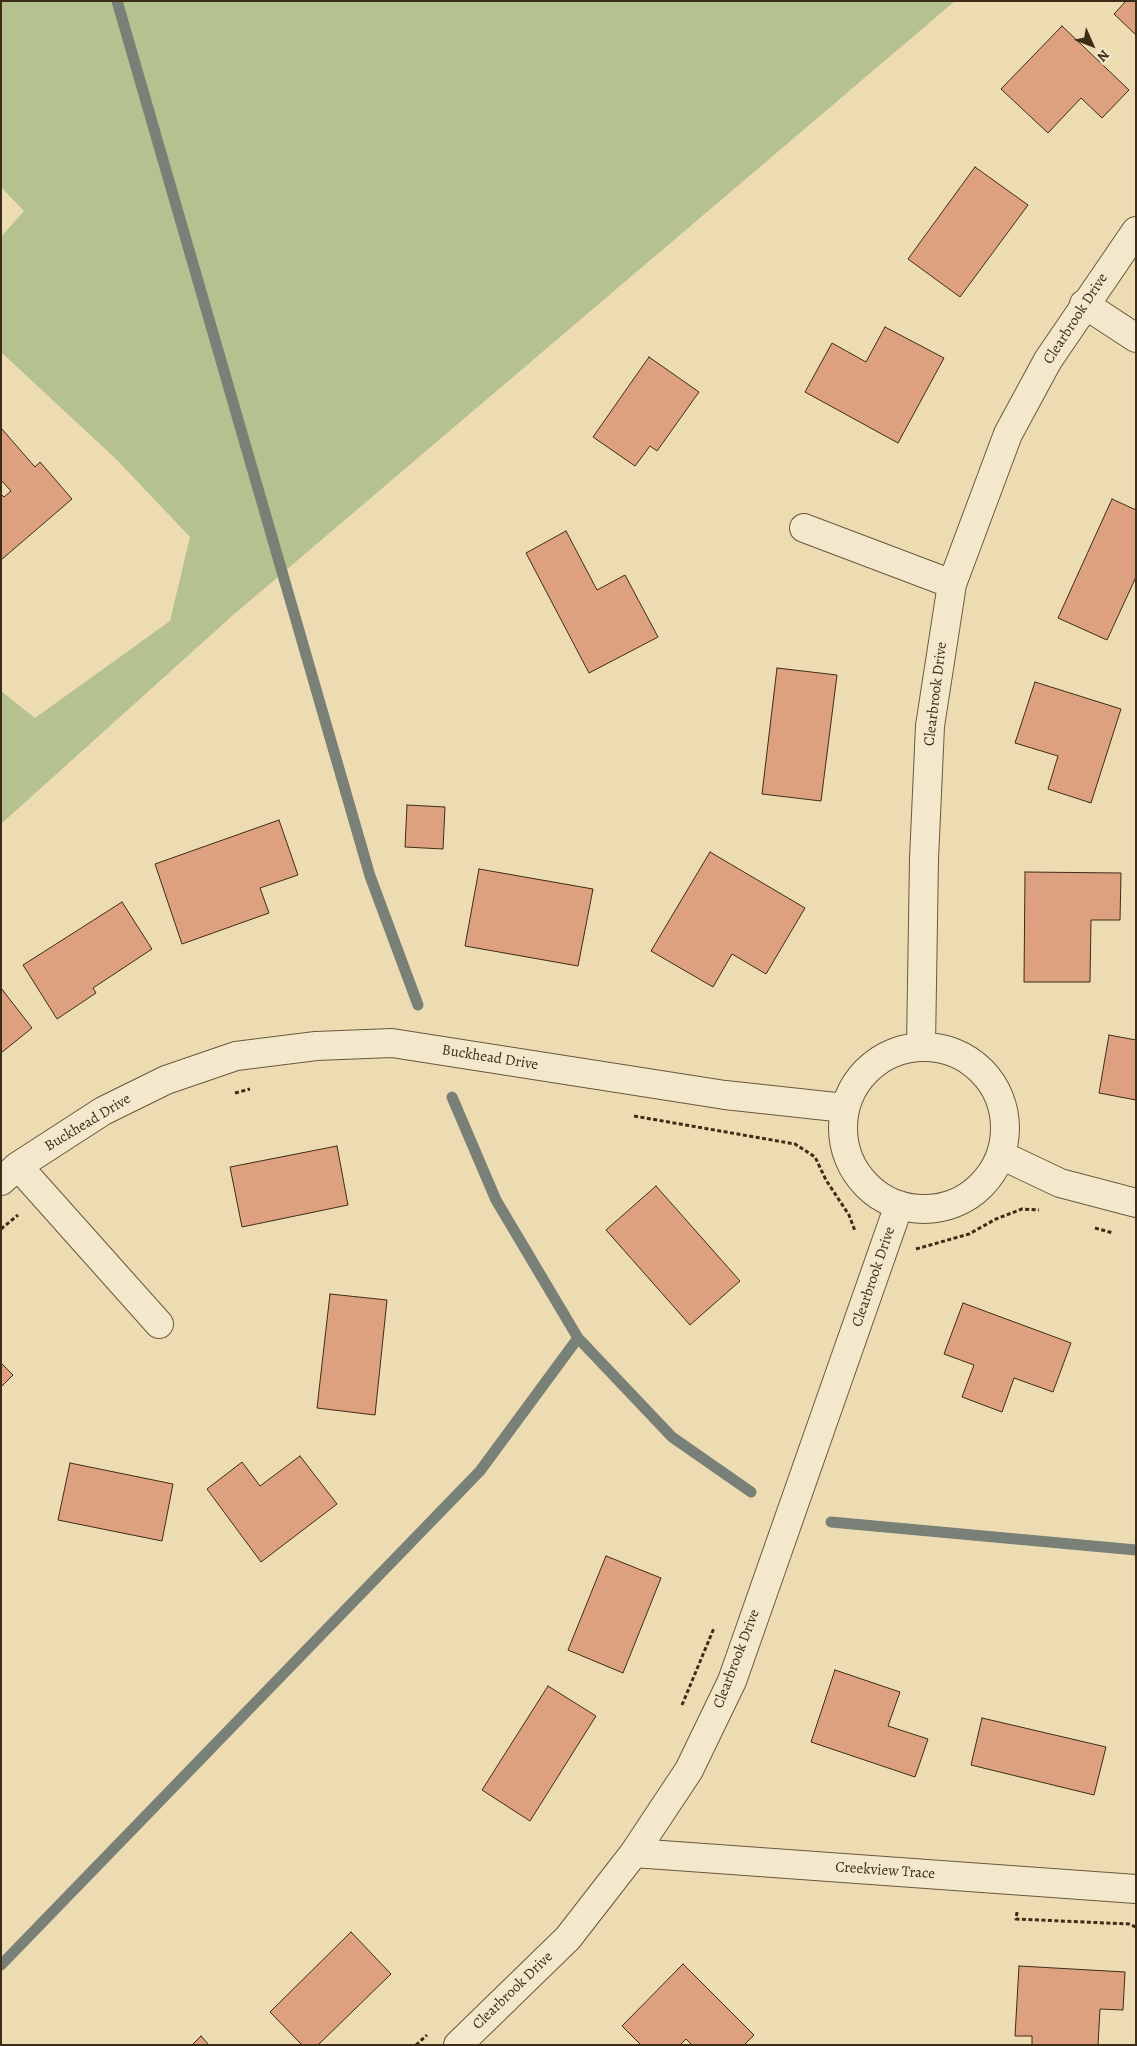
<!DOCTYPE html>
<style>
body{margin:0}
#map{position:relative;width:1137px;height:2046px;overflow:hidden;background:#eddcb1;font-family:Alegreya,serif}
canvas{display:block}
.frame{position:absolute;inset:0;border:2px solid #3d2c17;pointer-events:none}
.north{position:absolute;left:1067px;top:20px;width:50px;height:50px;-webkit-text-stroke:4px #f3e8cc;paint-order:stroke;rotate:134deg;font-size:14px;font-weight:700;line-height:20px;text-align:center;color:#3d2c17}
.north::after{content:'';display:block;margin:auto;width:18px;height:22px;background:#3d2c17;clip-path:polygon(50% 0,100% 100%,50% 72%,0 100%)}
</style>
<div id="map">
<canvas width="1137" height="2046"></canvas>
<div class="frame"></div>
<div class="north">N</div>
</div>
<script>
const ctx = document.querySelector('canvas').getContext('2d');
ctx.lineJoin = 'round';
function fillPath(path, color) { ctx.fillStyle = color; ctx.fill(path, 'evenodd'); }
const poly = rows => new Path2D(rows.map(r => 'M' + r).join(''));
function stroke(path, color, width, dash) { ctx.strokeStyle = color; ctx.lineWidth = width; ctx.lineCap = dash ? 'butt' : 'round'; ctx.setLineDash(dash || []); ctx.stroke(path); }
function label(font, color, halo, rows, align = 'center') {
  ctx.font = font + ' Alegreya,serif'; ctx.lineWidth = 5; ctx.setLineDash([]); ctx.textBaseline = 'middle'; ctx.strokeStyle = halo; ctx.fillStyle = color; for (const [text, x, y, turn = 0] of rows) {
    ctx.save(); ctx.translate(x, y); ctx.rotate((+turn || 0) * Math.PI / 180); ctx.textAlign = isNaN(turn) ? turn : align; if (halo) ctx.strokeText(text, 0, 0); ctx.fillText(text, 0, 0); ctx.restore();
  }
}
fillPath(poly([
 [1,1,955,1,232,616,1,824,1,691,35,718,170,621,190,537,117,460,1,352,1,237,24,211,1,187]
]), '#b5c18e');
stroke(poly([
 [117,1,370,876,418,1005],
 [452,1097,496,1200,578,1338,672,1437,751,1492],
 [831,1522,1136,1550],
 [1,1965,480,1471,578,1338]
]), '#788078', 11);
const building = poly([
 [1126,1,1136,1,1136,35,1114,14,1126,1],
 [1062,26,1129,90,1102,118,1081,98,1048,133,1001,89,1062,26],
 [975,167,1028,205,960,297,908,259,975,167],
 [885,327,944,358,898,443,805,392,832,343,866,362,885,327],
 [649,357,699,392,657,451,650,446,635,466,593,437,649,357],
 [1,428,35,467,40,462,72,499,1,560,1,494,4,497,11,491,1,480,1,428],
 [1112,499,1136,510,1136,577,1107,640,1058,618,1112,499],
 [566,531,597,590,625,575,658,637,589,673,526,553,566,531],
 [777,668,837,675,821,801,762,794,777,668],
 [1035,682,1121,709,1091,803,1048,789,1058,756,1015,743,1035,682],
 [407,805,445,807,443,849,405,847,407,805],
 [279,820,298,875,260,888,269,913,182,944,155,864,279,820],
 [710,852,805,908,766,974,732,954,713,987,651,951,710,852],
 [479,869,593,889,578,966,465,946,479,869],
 [1025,872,1121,873,1120,920,1091,920,1090,982,1024,982,1025,872],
 [122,902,152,949,93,988,96,993,57,1019,23,965,122,902],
 [1,988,32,1028,1,1053,1,988],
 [1109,1035,1136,1040,1136,1100,1099,1093,1109,1035],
 [337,1146,348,1205,242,1227,230,1167,337,1146],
 [656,1186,740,1281,690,1325,606,1230,656,1186],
 [330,1294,387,1300,375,1415,317,1408,330,1294],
 [963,1303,1071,1343,1053,1392,1014,1378,1002,1412,962,1397,974,1365,944,1354,963,1303],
 [1,1363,13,1375,1,1387,1,1363],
 [300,1456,337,1504,261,1562,207,1489,242,1462,260,1486,300,1456],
 [70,1463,173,1484,162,1541,58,1520,70,1463],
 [606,1556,661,1578,623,1673,568,1650,606,1556],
 [835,1670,900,1692,888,1726,928,1739,915,1777,811,1742,835,1670],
 [548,1686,596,1716,530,1821,482,1790,548,1686],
 [982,1718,1106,1747,1094,1795,971,1765,982,1718],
 [351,1932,391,1974,318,2045,302,2045,270,2012,351,1932],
 [683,1964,754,2035,744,2045,692,2045,686,2039,680,2045,641,2045,622,2026,683,1964],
 [1019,1966,1125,1972,1123,2010,1100,2009,1098,2045,1032,2045,1032,2036,1015,2036,1019,1966],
 [201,2036,209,2045,192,2045,201,2036]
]);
fillPath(building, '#dda17f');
stroke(building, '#3d2c17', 1);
const street = poly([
 [1084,304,1136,338],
 [804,528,952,584],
 [921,1046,924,859,930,726,952,584,1008,434,1048,360,1136,231],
 '843 1128a81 81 0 1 1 162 0a81 81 0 1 1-162 0Z',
 [1001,1155,1060,1183,1136,1203],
 [18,1166,159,1324],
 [1,1181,18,1166,103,1111,166,1080,236,1056,316,1046,392,1043,725,1095,845,1108],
 [634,1853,1136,1889],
 [458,2045,568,1938,634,1853,689,1770,732,1681,899,1205]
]);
stroke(street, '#69583e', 30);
stroke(poly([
 [235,1093,250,1089],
 [634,1116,795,1144,815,1157,826,1180,849,1215,855,1231],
 [1095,1228,1113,1233],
 [1,1229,18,1215],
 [916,1249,969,1234,996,1219,1022,1209,1039,1210],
 [682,1705,714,1628],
 [1017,1912,1016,1919,1129,1924,1136,1927],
 [416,2045,427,2035]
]), '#3d2c17', 3, [4, 2.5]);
stroke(street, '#f3e8cc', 28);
label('15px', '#3d2c17', '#f3e8cc', [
 ["Clearbrook Drive",1076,319,-57],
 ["Clearbrook Drive",936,694,-83],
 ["Buckhead Drive",490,1058,9],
 ["Buckhead Drive",88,1123,-31],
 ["Clearbrook Drive",874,1277,-71],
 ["Clearbrook Drive",737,1659,-69],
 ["Creekview Trace",885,1871,4],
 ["Clearbrook Drive",513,1991,-44]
]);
</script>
